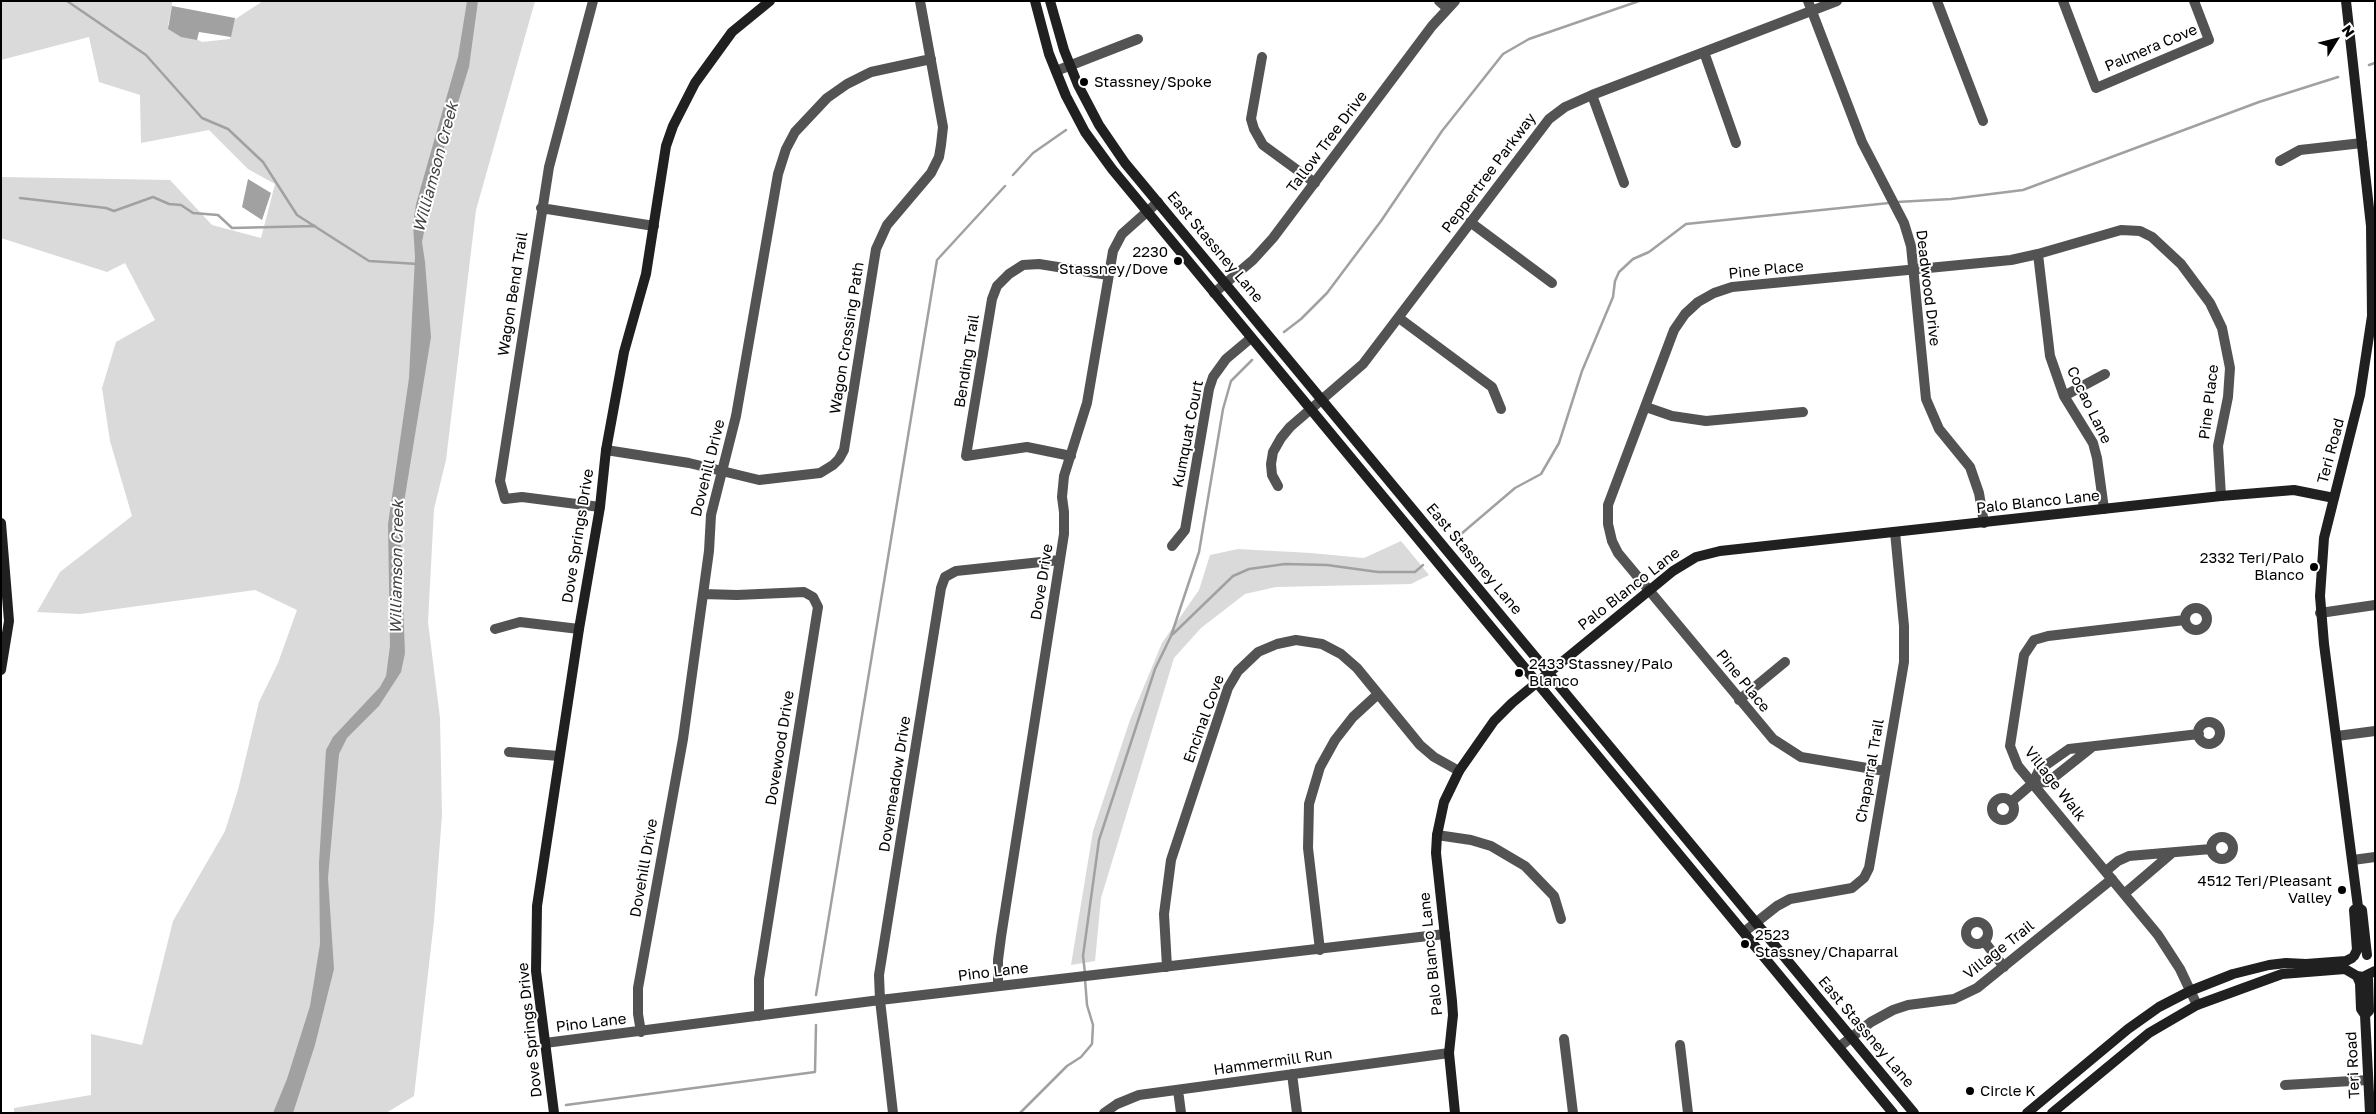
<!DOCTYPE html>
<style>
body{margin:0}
#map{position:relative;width:2376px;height:1114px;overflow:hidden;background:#fff;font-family:"Golos Text",sans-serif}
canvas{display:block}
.frame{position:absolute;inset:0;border:2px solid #000;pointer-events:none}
.north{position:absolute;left:2311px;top:15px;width:50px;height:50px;-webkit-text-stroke:4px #fff;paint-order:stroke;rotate:54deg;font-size:14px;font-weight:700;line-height:20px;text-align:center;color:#000}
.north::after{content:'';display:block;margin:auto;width:18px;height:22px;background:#000;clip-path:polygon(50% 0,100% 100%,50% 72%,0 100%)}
</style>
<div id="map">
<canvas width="2376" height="1114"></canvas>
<div class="frame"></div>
<div class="north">N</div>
</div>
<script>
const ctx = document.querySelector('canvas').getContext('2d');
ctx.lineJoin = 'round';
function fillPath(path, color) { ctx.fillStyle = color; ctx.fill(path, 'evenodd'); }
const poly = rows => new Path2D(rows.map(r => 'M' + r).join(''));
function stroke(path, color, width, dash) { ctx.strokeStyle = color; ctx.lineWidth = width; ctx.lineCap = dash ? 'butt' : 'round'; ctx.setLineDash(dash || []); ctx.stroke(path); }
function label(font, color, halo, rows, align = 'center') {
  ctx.font = font + ' "Golos Text",sans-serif'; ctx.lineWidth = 4; ctx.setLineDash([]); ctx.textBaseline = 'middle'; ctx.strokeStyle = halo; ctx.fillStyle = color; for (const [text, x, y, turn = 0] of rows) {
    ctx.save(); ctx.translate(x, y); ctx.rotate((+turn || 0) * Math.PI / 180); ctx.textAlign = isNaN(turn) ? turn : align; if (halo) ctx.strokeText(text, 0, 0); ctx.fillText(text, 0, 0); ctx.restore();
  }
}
fillPath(poly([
 [1,1,172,1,172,7,168,25,202,42,230,39,234,20,263,1,535,1,476,210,446,460,434,509,428,622,440,718,442,815,434,921,414,1096,386,1113,14,1113,14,1108,91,1095,91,1034,142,1045,173,921,225,831,238,790,259,702,278,663,297,610,255,590,80,614,37,612,60,572,132,516,110,441,102,388,116,342,155,320,125,263,107,272,1,238,1,177,170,180,212,225,261,238,275,184,248,169,209,130,141,143,140,95,99,82,89,37,1,60],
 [1401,541,1429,575,1411,584,1276,587,1245,594,1201,628,1174,658,1101,898,1095,961,1071,965,1093,831,1130,720,1162,643,1199,590,1210,555,1238,549,1311,553,1364,558]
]), '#dadada');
fillPath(poly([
 [467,1,478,1,469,67,435,177,422,242,425,262,431,337,400,527,405,653,401,672,379,706,347,738,339,754,328,878,334,969,315,1045,293,1113,273,1113,287,1079,310,1006,320,944,319,863,326,750,333,737,380,687,386,676,390,646,388,524,409,378,415,257,413,224,416,204,458,57],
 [172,6,235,18,231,37,199,32,197,40,181,37,168,29],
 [248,179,271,193,262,220,242,207]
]), '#a1a1a1');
stroke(poly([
 [67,1,146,55,202,118,228,129,263,162,297,215,369,261,418,264],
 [2369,65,2375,63],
 [1013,175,1033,153,1066,130],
 [20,198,106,208,114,211,153,197,169,204,181,205,193,213,218,215,232,228,315,226],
 [1897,202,1951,199,2023,190,2259,102,2338,77],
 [1284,332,1301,319,1327,293,1381,221,1442,131,1503,54,1529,39,1639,1],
 [1454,540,1515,488,1541,474,1559,443,1582,371,1613,297,1615,281,1619,272,1633,259,1649,252,1686,224,1889,203],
 [1173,634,1233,576,1249,569,1285,564,1327,565,1378,572,1415,572,1423,565],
 [1085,973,1083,956,1099,840,1155,669,1171,636,1199,552,1223,409,1231,381,1252,360],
 [816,995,937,260,1005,186],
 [566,1105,815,1072,816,1025],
 [1020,1113,1067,1066,1081,1057,1092,1044,1093,1025,1087,1005,1085,979]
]), '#a1a1a1', 2.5);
stroke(poly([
 [593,1,549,167,500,481,505,499,522,497,600,507],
 [1439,1,1447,8],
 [1808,1,1862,142,1904,223,1911,246,1926,399,1939,429,1970,467,1979,493,1984,523],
 [1937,1,1983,121],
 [2063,1,2096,88,2209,40,2194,1],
 [1704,52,1736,143],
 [1262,57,1251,119,1254,129,1263,145,1315,183],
 [1056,71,1138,39],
 [1592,95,1624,183],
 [2280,161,2300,150,2362,143],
 [541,208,654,226],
 [1470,222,1552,283],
 [2038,254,2050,356,2064,396,2093,443,2097,458,2104,509],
 [1214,293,1253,260,1273,238,1432,26,1455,1],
 [1399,318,1492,387,1501,409],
 [2064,396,2105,374],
 [1646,407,1672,416,1706,421,1803,412],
 [606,450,689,463,759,480,820,473,833,465,839,459,844,450,876,249,887,225,931,173,939,157,941,145,943,127,920,1],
 [1071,456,1027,447,966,456,992,299,997,286,1009,274,1023,265,1039,264,1108,275],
 [1278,486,1272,475,1271,464,1273,452,1281,438,1290,427,1363,364,1549,119,1565,107,1592,95,1837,1],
 [1172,546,1185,530,1209,389,1213,377,1226,359,1251,338],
 [703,594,737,595,804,592,813,597,818,607,759,979,759,1016],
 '2185 619a11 11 0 1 1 22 0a11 11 0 1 1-22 0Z',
 [2320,613,2375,605],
 [2185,620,2048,636,2034,640,2024,655,2010,746,2018,766,2158,935,2180,969,2197,1005],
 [495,629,520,622,579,629],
 [1739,700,1785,662],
 '2198 733a11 11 0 1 1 22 0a11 11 0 1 1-22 0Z',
 [2337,736,2375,731],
 [509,752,559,756],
 [1885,771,1801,757,1773,739,1618,553,1612,541,1608,524,1608,505,1674,330,1685,314,1698,302,1714,293,1732,287,2011,260,2038,254,2121,230,2140,231,2152,237,2181,264,2210,303,2222,328,2230,368,2228,397,2218,446,2221,496],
 [2033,783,2048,782,2092,747],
 '1992 809a11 11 0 1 1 22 0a11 11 0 1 1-22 0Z',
 [2011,802,2033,783,2039,770,2069,749,2199,734],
 [1437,835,1471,840,1491,846,1525,866,1554,896,1561,919],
 '2211 848a11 11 0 1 1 22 0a11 11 0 1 1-22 0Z',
 [2353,860,2375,857],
 [2106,871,2118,861,2129,856,2211,849],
 [2124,894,2172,853],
 '1966 933a11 11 0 1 1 22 0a11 11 0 1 1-22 0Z',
 [1744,932,1777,906,1790,899,1852,888,1864,878,1869,868,1904,662,1904,626,1895,532],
 [1984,941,2004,967],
 [1320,950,1308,848,1309,804,1320,767,1335,740,1353,717,1378,694],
 [1167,967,1164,914,1171,860,1228,688,1238,671,1258,652,1277,644,1296,640,1322,644,1341,654,1357,668,1420,745,1434,757,1459,771],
 [998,986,998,960,1001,937,1064,534,1064,512,1062,497,1064,476,1087,403,1113,251,1122,234,1158,202],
 [641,1032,638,1014,638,988,683,739,709,551,711,515,736,416,778,174,786,149,795,132,827,98,847,84,871,72,931,59],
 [1564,1039,1573,1113],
 [545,1043,880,1000,1445,934],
 [1680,1045,1688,1113],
 [1839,1047,1871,1022,1893,1010,1908,1005,1954,999,1977,988,2112,879],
 [1292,1074,1297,1113],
 [2285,1085,2368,1080],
 [1178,1090,1181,1113],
 [893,1113,880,1000,879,975,941,588,945,577,956,571,1060,560],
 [1104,1113,1117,1104,1139,1095,1449,1053]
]), '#535353', 10);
stroke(poly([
 [1035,1,1049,54,1066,96,1085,132,1112,169,1893,1113],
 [1050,1,1064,50,1078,85,1099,125,1125,163,1914,1113],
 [2346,1,2371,226,2372,316,2360,395,2324,538,2320,596,2324,644,2358,907,2362,910,2367,955],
 [1,523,9,621,1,670],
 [2354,956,2357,950,2354,910,2358,907],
 [2357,976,2360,983,2361,1009,2365,1015,2370,1113],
 [2365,1015,2369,1011,2368,976],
 [554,1113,536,971,537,906,579,629,600,507,606,450,624,352,646,274,666,146,673,126,695,83,732,32,770,1],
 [1455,1113,1449,1053,1453,1015,1452,1001,1436,853,1437,835,1444,802,1459,771,1494,721,1512,703,1673,571,1696,557,1720,551,2221,496,2294,490,2334,498],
 [2027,1113,2128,1029,2159,1007,2190,991,2233,974,2269,965,2286,963,2306,964,2346,961,2352,958],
 [2052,1113,2149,1033,2197,1005,2282,974,2345,969,2357,976,2363,977,2375,971]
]), '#202020', 10);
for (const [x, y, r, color] of [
 [1084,82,5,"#000"],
 [1178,261,5,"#000"],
 [2314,567,5,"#000"],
 [1519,673,5,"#000"],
 [2342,890,5,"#000"],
 [1745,944,5,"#000"],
 [1970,1091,5,"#000"]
]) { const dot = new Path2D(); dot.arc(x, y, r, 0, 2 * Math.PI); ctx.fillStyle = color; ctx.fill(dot); stroke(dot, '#fff', 2); }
label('15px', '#000', '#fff', [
 ["Palmera Cove",2151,48,-23],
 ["Tallow Tree Drive",1327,142,-53],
 ["Peppertree Parkway",1489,173,-53],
 ["East Stassney Lane",1215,247,50],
 ["Pine Place",1766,270,-6],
 ["Deadwood Drive",1928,288,83],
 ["Wagon Bend Trail",513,294,-81],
 ["Wagon Crossing Path",847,338,-81],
 ["Bending Trail",967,361,-81],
 ["Pine Place",2209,402,-83],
 ["Cocao Lane",2089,405,64],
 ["Kumquat Court",1188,434,-79],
 ["Teri Road",2331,451,-75],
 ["Dovehill Drive",708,468,-76],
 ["Palo Blanco Lane",2038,502,-6],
 ["Dove Springs Drive",578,536,-81],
 ["East Stassney Lane",1474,559,50],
 ["Dove Drive",1042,582,-81],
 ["Palo Blanco Lane",1629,589,-38],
 ["Pine Place",1743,681,51],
 ["Encinal Cove",1204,719,-70],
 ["Dovewood Drive",780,748,-81],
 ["Chaparral Trail",1870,771,-80],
 ["Dovemeadow Drive",895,784,-81],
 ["Village Walk",2055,784,52],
 ["Dovehill Drive",644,868,-80],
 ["Village Trail",1999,950,-38],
 ["Palo Blanco Lane",1431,954,-96],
 ["Pino Lane",993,972,-7],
 ["Pino Lane",591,1023,-7],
 ["Dove Springs Drive",530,1030,-96],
 ["East Stassney Lane",1866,1032,50],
 ["Hammermill Run",1273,1062,-8],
 ["Teri Road",2353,1065,-93]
]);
label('15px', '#000', '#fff', [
 ["Stassney/Spoke",1094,82],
 ["2230",1168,252,"right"],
 ["Stassney/Dove",1168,269,"right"],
 ["2332 Teri/Palo",2304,558,"right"],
 ["Blanco",2304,575,"right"],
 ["2433 Stassney/Palo",1529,664],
 ["Blanco",1529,681],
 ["4512 Teri/Pleasant",2332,881,"right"],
 ["Valley",2332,898,"right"],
 ["2523",1755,935],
 ["Stassney/Chaparral",1755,952],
 ["Circle K",1980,1091]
], 'left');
label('italic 16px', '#424242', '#fff', [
 ["Williamson Creek",436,167,-75],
 ["Williamson Creek",397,567,-89]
]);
</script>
